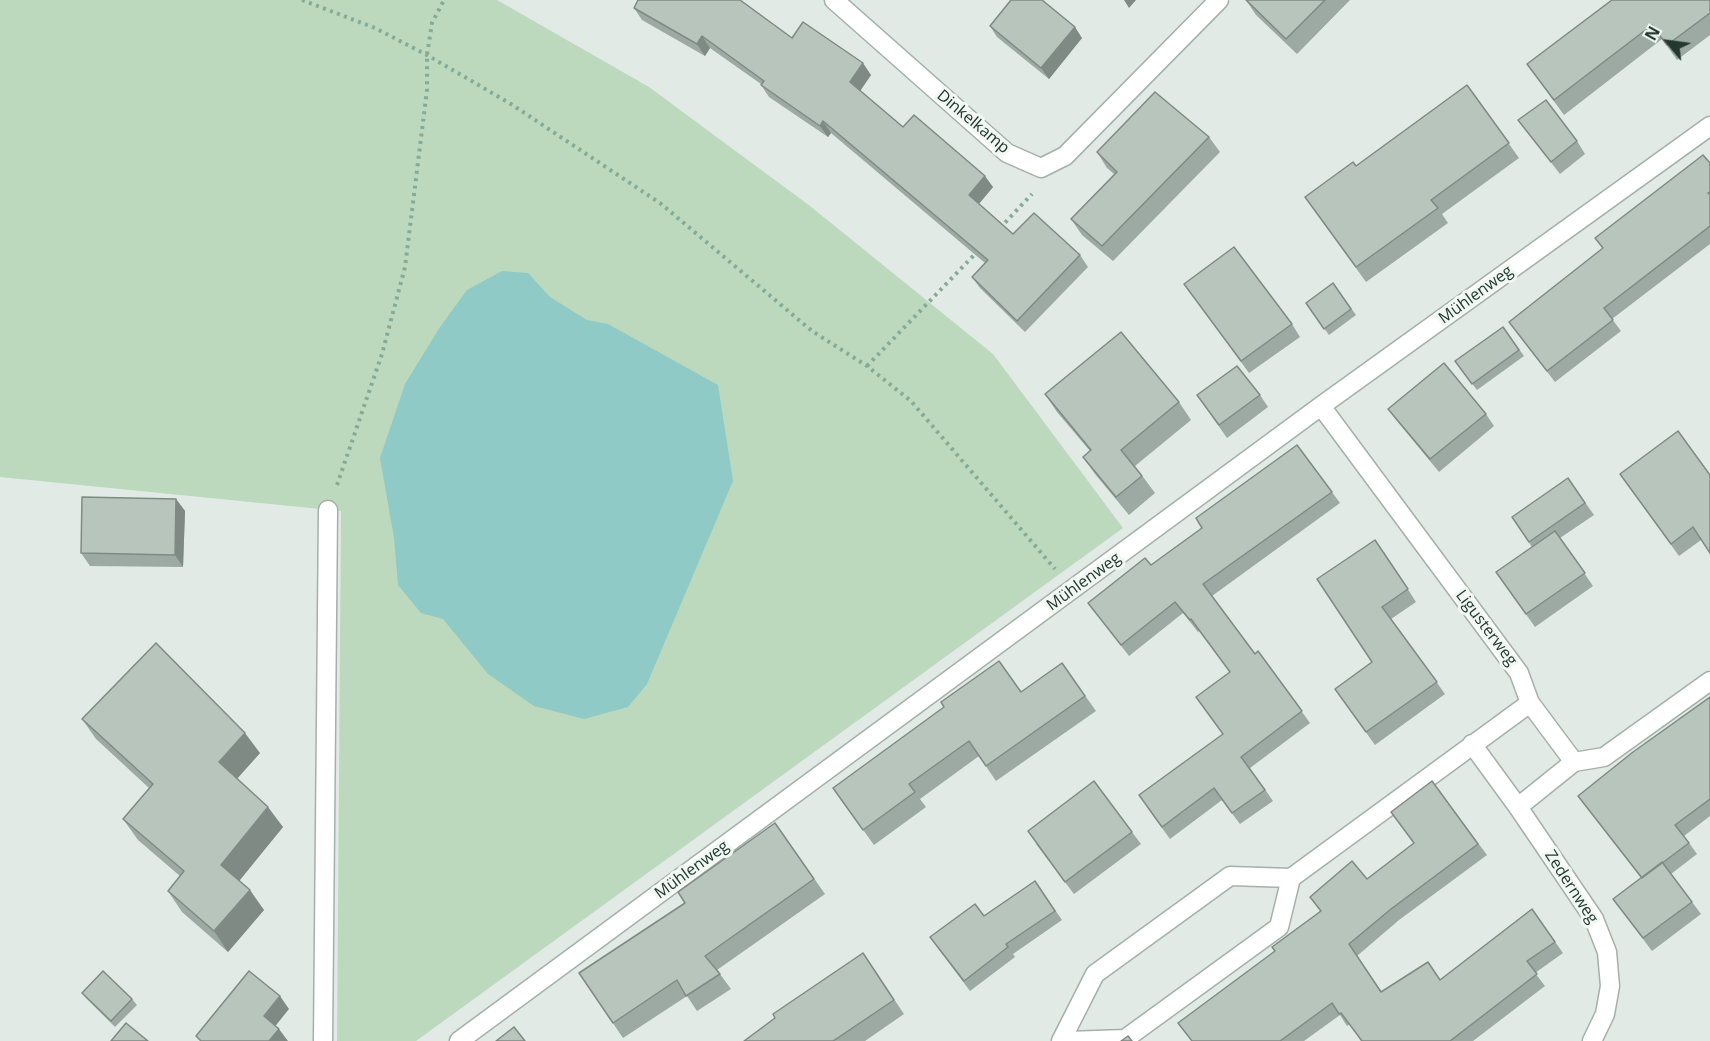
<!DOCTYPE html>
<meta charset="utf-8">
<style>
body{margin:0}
#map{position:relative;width:1710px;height:1041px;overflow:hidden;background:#e1eae4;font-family:"Open Sans",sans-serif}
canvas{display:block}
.north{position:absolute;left:1638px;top:12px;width:60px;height:60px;-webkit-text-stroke:4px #f1f7f3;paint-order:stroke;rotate:299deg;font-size:16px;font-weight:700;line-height:24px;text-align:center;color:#23392f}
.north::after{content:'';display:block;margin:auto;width:21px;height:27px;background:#23392f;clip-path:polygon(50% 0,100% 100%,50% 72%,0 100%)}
</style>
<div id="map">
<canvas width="1710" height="1041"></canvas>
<div class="north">N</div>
</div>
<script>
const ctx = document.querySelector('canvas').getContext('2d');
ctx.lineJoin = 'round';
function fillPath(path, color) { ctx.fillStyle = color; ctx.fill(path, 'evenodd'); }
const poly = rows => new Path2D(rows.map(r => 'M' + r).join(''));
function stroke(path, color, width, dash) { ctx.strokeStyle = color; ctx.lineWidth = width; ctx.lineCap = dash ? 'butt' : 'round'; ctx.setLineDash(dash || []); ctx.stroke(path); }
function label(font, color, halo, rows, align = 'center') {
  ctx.font = font + ' "Open Sans",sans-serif'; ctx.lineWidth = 6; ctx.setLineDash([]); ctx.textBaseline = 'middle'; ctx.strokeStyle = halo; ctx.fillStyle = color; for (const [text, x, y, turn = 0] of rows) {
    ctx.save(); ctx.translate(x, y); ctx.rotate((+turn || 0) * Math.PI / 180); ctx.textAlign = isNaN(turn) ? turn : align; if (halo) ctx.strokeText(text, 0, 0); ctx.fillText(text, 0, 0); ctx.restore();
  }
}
fillPath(poly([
 [0,0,497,0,649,87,810,206,993,354,1123,528,416,1041,337,1041,341,511,0,477]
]), '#bcd9be');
fillPath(poly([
 [502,271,528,273,550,297,587,320,608,324,718,385,733,481,647,684,628,707,584,719,534,706,488,674,443,619,421,613,398,585,394,538,380,458,405,384,440,327,467,290]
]), '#8fcac6');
const lane = poly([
 [1574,762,1604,757,1710,681]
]);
const street = poly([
 [834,0,1007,153,1041,168,1065,156,1219,0],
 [1472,744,1518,807,1594,919,1607,952,1610,986,1605,1014,1592,1041],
 [1518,807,1574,762,1530,703],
 [323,1041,328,510],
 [459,1041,1321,406,1710,126],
 [1061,1041,1095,974,1230,876,1291,878,1530,703,1519,673,1321,406],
 [1068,1041,1125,1039,1279,927,1291,878]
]);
stroke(lane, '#a4b1aa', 21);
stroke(street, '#a4b1aa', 21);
stroke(poly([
 [302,0,375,28,427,55,511,104,660,203,812,331,867,366,911,401,1055,569],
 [1000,228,1032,194],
 [867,366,978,251],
 [337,485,382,354,405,267,427,90,427,55,432,23,444,0]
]), '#85ab97', 4, [3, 4.5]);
stroke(lane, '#fff', 18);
stroke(street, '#fff', 18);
fillPath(poly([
 [1246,0,1350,0,1297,54,1256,15],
 [1710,0,1710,35,1677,60,1662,39,1564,115,1527,64],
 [634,8,792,38,871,75,860,91,903,127,993,187,979,204,1013,234,1080,255,1088,267,1025,332,980,288,972,277,985,263,831,133,828,137,769,97,761,85,761,84,710,48,705,56,642,20],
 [990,26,1082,38,1049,79,997,37],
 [1467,85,1519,158,1442,214,1448,223,1366,282,1305,197,1356,166],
 [1518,120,1577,141,1585,154,1560,174],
 [1209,137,1220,152,1113,261,1082,235,1071,219,1114,174,1107,168,1097,152],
 [1710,163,1710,244,1612,319,1621,331,1555,382,1509,322,1603,249,1595,238],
 [1333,283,1356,315,1329,335,1306,303],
 [1193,296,1292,324,1300,337,1249,373],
 [1503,327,1524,356,1477,390,1455,361],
 [1045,394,1179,402,1191,420,1135,466,1155,493,1129,515,1095,474,1083,457,1090,451,1057,412],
 [1197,395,1260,395,1268,407,1227,438],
 [1388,409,1486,414,1494,426,1439,472,1397,421],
 [1297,445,1340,503,1212,596,1255,654,1258,651,1310,723,1250,768,1273,801,1240,824,1222,800,1170,839,1147,807,1223,734,1230,672,1199,631,1198,632,1183,613,1129,656,1088,603,1151,565,1202,528],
 [1620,474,1710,475,1701,540,1679,556],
 [1568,478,1594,515,1560,538,1593,586,1535,627,1496,572,1532,547,1512,517],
 [176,499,185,511,183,567,90,566,81,553],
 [1384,552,1416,602,1391,619,1445,694,1375,745,1335,689,1372,662],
 [1062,663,1096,711,996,781,979,756,920,799,926,807,874,845,833,788,1021,692],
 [1710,697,1710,816,1684,836,1697,854,1671,874,1701,914,1652,951,1613,899,1641,878,1578,796],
 [82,719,260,753,237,779,283,827,239,880,264,910,228,952,182,912,168,891,180,876,138,840,123,819,149,788,96,739],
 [1432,781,1487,855,1399,920,1357,956,1382,992,1440,980,1532,909,1563,953,1535,973,1545,986,1473,1041,1361,1041,1350,1024,1347,1026,1340,1015,1304,1041,1191,1041,1275,951,1320,911,1310,897,1367,879,1414,844],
 [775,823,825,894,717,970,731,989,697,1011,687,996,623,1038,579,973,685,903],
 [1132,832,1141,844,1074,894,1036,844],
 [1035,881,1062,920,1013,954,1015,957,970,991,937,947],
 [863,953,904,1014,865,1041,744,1041],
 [82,993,132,999,137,1005,115,1027,87,999]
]), '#9da9a3');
fillPath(poly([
 [1124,0,1136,0,1129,8],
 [1075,27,1082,38,1049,79,1041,68],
 [702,36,710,48,705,56,697,44],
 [863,63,871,75,858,94,850,82],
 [823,121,831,133,828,137,820,126],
 [985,176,993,187,977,206,969,195],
 [176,499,185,511,183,567,175,555],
 [245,733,260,753,233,783,219,762],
 [268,807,283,827,236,885,221,865],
 [250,890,264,910,228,952,214,931],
 [280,996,289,1009,273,1029,264,1016],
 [279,1029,288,1041,269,1041]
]), '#808a84');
const building = poly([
 [638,0,740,0,792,38,803,22,863,63,850,82,903,127,914,115,985,176,969,195,1013,234,1034,213,1080,255,1017,321,972,277,988,260,823,121,820,126,761,85,764,81,702,36,697,44,634,8,638,0],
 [1011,0,1042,0,1075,27,1041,68,990,26,1011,0],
 [1246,0,1325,0,1286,39,1246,0],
 [1612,0,1710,0,1710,13,1667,45,1652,25,1554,100,1527,64,1612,0],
 [1467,85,1509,143,1431,200,1438,208,1356,267,1305,197,1353,162,1356,166,1467,85],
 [1155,92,1209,137,1102,246,1071,219,1117,172,1097,152,1155,92],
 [1546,100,1577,141,1551,162,1518,120,1546,100],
 [1703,155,1710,163,1710,192,1708,193,1710,195,1710,226,1604,308,1613,320,1547,371,1509,322,1603,248,1595,238,1703,155],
 [1234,247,1292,324,1241,361,1184,284,1234,247],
 [1333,283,1351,309,1324,329,1306,303,1333,283],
 [1503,327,1519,350,1472,384,1455,361,1503,327],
 [1121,332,1179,402,1121,450,1142,476,1116,497,1083,457,1091,450,1045,394,1121,332],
 [1444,363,1486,414,1430,459,1388,409,1444,363],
 [1237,366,1260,395,1219,425,1197,395,1237,366],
 [1678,431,1710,475,1710,553,1693,527,1671,544,1620,474,1678,431],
 [1297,445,1332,492,1203,584,1255,654,1258,651,1302,711,1241,757,1265,790,1232,813,1214,788,1162,827,1139,795,1223,734,1196,697,1230,672,1191,619,1190,620,1175,602,1121,645,1088,603,1145,558,1151,565,1202,528,1196,518,1297,445],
 [1568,478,1585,503,1529,542,1512,517,1568,478],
 [82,497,176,499,175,555,81,553,82,497],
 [1555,531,1585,573,1526,614,1496,572,1555,531],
 [1375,540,1408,589,1382,607,1437,682,1366,732,1335,689,1372,662,1317,579,1375,540],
 [156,643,245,733,219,762,268,807,221,865,250,890,214,931,168,891,184,871,123,819,153,784,82,719,156,643],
 [999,661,1021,692,1062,663,1085,696,986,766,969,741,909,784,915,792,863,830,833,788,944,707,941,702,999,661],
 [1710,697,1710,799,1675,825,1689,843,1642,878,1578,796,1633,752,1710,697],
 [1094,781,1132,832,1065,882,1028,831,1094,781],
 [1432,781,1478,844,1391,909,1349,944,1381,992,1428,962,1440,980,1532,909,1555,942,1527,961,1537,974,1450,1041,1362,1041,1341,1013,1339,1014,1332,1003,1280,1041,1192,1041,1178,1023,1275,951,1272,947,1321,911,1310,897,1352,861,1367,879,1414,843,1391,812,1432,781],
 [775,823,814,879,705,956,720,974,686,996,677,980,613,1023,579,973,685,903,678,892,775,823],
 [1662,862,1692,902,1643,938,1613,899,1662,862],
 [1035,881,1055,911,1006,944,1008,947,964,981,930,937,975,904,984,916,1035,881],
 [863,953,894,1000,833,1041,744,1041,775,1018,773,1014,863,953],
 [103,971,132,999,111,1021,82,993,103,971],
 [249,971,280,996,264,1016,279,1029,269,1041,201,1041,196,1036,249,971],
 [126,1023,148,1041,111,1041,126,1023],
 [514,1027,525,1041,496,1041,514,1027],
 [1128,1036,1132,1041,1121,1041,1128,1036]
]);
fillPath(building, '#b7c5bd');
stroke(building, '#808a84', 1.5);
label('16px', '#23392f', '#f1f7f3', [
 ["Dinkelkamp",973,122,40],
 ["Mühlenweg",1476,295,-36],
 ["Mühlenweg",1084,582,-36],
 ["Ligusterweg",1486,628,53],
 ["Mühlenweg",692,870,-36],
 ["Zedernweg",1571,887,57]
]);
</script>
